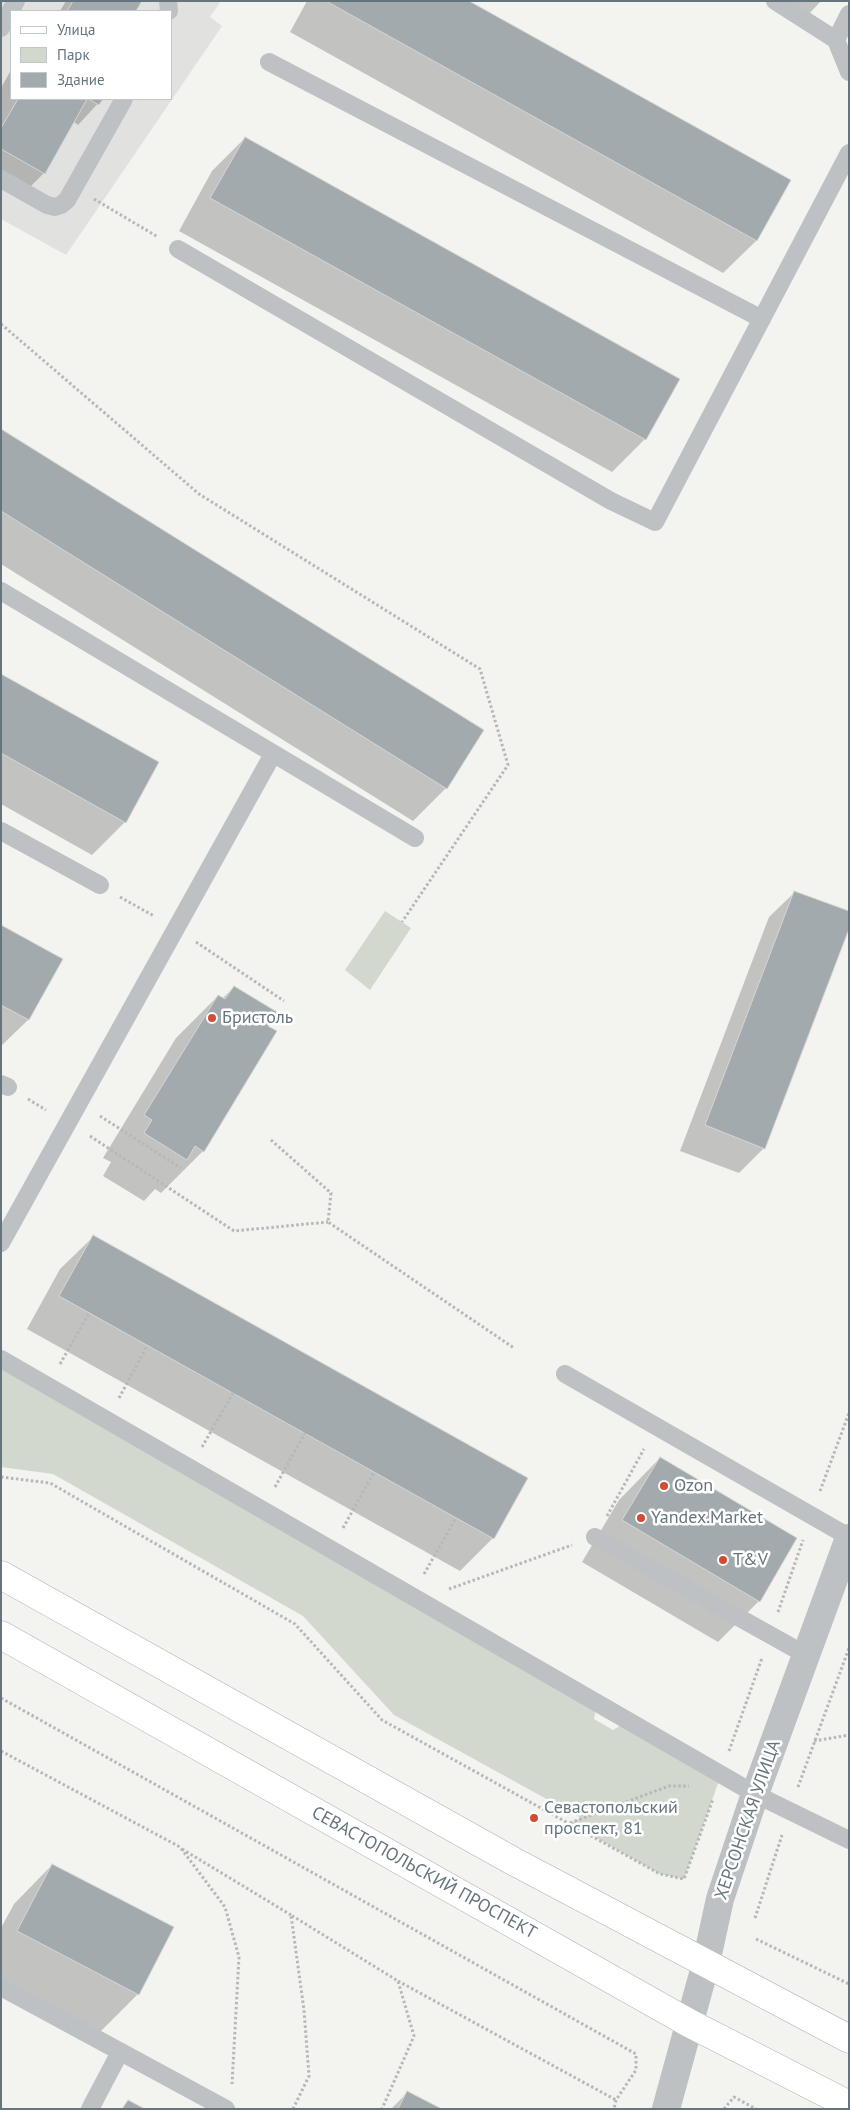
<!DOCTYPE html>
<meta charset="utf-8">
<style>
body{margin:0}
#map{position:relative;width:850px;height:2110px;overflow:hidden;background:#f3f3f0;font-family:"PT Sans",sans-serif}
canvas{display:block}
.frame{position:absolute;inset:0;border:2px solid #65757e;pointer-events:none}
.legend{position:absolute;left:10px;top:10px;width:162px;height:90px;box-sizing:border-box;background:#fff;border:1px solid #c1c8cb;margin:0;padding:6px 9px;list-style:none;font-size:15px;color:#65757e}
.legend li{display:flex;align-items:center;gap:10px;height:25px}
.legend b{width:25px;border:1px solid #c1c8cb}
</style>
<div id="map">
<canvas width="850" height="2110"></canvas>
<div class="frame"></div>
<ul class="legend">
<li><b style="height:6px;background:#fff"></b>Улица</li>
<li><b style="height:14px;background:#d3d8cf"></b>Парк</li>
<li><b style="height:14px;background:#a3aaae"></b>Здание</li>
</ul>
</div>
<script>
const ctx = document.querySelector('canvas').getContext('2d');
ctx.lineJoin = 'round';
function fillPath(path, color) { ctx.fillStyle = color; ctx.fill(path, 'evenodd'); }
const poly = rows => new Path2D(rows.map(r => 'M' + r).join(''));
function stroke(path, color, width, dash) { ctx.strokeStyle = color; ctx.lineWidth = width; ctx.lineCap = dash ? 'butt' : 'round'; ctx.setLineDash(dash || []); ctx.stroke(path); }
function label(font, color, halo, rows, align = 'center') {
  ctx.font = font + ' "PT Sans",sans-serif'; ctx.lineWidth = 5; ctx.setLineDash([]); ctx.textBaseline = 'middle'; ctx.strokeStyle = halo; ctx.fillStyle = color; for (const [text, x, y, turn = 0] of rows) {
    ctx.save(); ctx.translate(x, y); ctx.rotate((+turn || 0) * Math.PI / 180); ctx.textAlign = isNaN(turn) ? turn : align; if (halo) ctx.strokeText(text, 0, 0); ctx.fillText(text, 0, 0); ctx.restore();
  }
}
fillPath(poly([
 [1,1,221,1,210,17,222,26,66,255,1,219],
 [11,11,171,11,171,99,11,99]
]), '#e1e2e0');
fillPath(poly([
 [385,911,411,928,370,990,345,970],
 [1,1359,597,1703,594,1719,613,1730,628,1721,721,1775,684,1879,660,1874,570,1823,581,1818,394,1715,303,1616,53,1474,1,1467]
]), '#d3d8cf');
fillPath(poly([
 [66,1,141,1,135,11,60,11],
 [307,1,467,1,789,181,756,241,723,273,290,32],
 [783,1,821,1,808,15],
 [11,70,11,99,102,99,78,125,73,121,44,173,24,193,1,180,1,88],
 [245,138,678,380,645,439,612,472,179,231,212,171],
 [1,430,446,788,413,821,1,564],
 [1,675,125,822,92,855,1,804],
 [795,892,764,1148,739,1173,680,1151,769,917],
 [1,926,61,960,28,1020,1,1046],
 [234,987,203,1151,161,1193,155,1189,144,1201,103,1176,111,1162,103,1158,176,1038,218,996,222,999],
 [93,1237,493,1538,460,1571,27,1329,60,1269],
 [660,1458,759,1601,718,1642,582,1562,619,1500],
 [52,1865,172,1928,138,1994,99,2033,1,1982,1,1928,14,1904],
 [408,2092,439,2109,391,2109]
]), '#0003');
const building = poly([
 [73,1,142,1,136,11,67,11,73,1],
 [326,1,469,1,791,180,757,241,326,1],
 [18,99,87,99,45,174,1,149,1,128,18,99],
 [88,99,103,99,99,105,88,99],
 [245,137,680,379,646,440,210,198,245,137],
 [1,429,484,730,447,789,1,511,1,429],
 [1,674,159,762,126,823,1,753,1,674],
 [794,891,849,911,849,929,765,1149,705,1125,794,891],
 [1,925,63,959,29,1020,1,1005,1,925],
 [234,986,277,1012,268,1026,277,1031,204,1152,195,1146,187,1160,144,1133,152,1120,144,1115,218,995,225,999,234,986],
 [93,1235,528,1478,494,1539,59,1296,93,1235],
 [660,1457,797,1538,760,1602,622,1520,660,1457],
 [52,1864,174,1927,139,1995,17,1931,52,1864],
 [407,2091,442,2109,398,2109,407,2091],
 [128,2100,145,2109,122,2109,128,2100]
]);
fillPath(building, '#a3aaae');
stroke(building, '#d5d4d3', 1);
const secondary = poly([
 [1,1575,513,1861,849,2039],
 [1,1635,689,2023,849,2105]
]);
stroke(secondary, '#adb3b6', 29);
stroke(poly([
 [94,199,158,237],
 [1,324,199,494,480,669,508,765,402,922],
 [120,897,154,916],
 [196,942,284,1001],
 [28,1099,46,1110],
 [100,1116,181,1168],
 [90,1136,234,1231,328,1222],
 [271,1140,331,1193,328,1222,514,1348],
 [60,1364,89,1313],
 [119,1398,147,1346],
 [202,1447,233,1393],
 [1,1477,50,1483,295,1624,382,1720,660,1874,684,1879,713,1799],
 [275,1487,305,1433],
 [820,1491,849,1413],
 [607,1516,644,1449],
 [343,1528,374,1472],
 [424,1574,456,1518],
 [449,1589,572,1545],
 [778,1612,803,1540],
 [1,1698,636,2054,636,2070,616,2100,614,2109],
 [814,1741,849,1735],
 [1,1751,180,1847,225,1907,239,1957,232,2084],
 [729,1751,762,1658],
 [798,1787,849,1648],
 [570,1823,669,1786,689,1786],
 [182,1849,291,1915],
 [755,1918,782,1835],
 [756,1939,849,1984],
 [398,1981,616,2100],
 [293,2109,309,2076,304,2010,291,1915,398,1981,414,2036,382,2109],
 [724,2109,734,2097,756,2109]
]), '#b5b8ba', 3, [2.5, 2.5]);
stroke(poly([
 [168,1,169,11],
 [775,1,836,40,849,72],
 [1,28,16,1],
 [836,40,849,14],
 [269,62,762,319],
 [1,179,47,205,55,207,61,205,67,200,124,99],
 [178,249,611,501,655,522,849,153],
 [1,591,415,838],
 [1,831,100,885],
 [1,1084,8,1087],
 [1,1243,273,754],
 [1,1359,755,1794,849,1840],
 [565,1374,849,1537],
 [595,1537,806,1655],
 [1,1987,226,2109],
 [90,2109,120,2052]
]), '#bdc1c4', 18);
stroke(poly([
 [666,2109,706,1963,720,1899,755,1794,849,1538]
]), '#bdc1c4', 28);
stroke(secondary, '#fff', 28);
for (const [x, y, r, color] of [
 [212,1018,5,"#d04c34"],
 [664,1486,5,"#d04c34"],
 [641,1518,5,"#d04c34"],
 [723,1560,5,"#d04c34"],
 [534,1818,5,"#d04c34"]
]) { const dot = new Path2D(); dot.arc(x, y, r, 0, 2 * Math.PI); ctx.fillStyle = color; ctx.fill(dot); stroke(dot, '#fff', 2); }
label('18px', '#65757e', '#fff', [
 ["Бристоль",222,1018],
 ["Ozon",674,1486],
 ["Yandex.Market",651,1518],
 ["T&V",733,1560],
 ["Севастопольский",544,1808],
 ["проспект, 81",544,1829]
], 'left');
label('18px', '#65757e', '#fff', [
 ["ХЕРСОНСКАЯ УЛИЦА",748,1820,-71],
 ["СЕВАСТОПОЛЬСКИЙ ПРОСПЕКТ",424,1873,29]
]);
</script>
